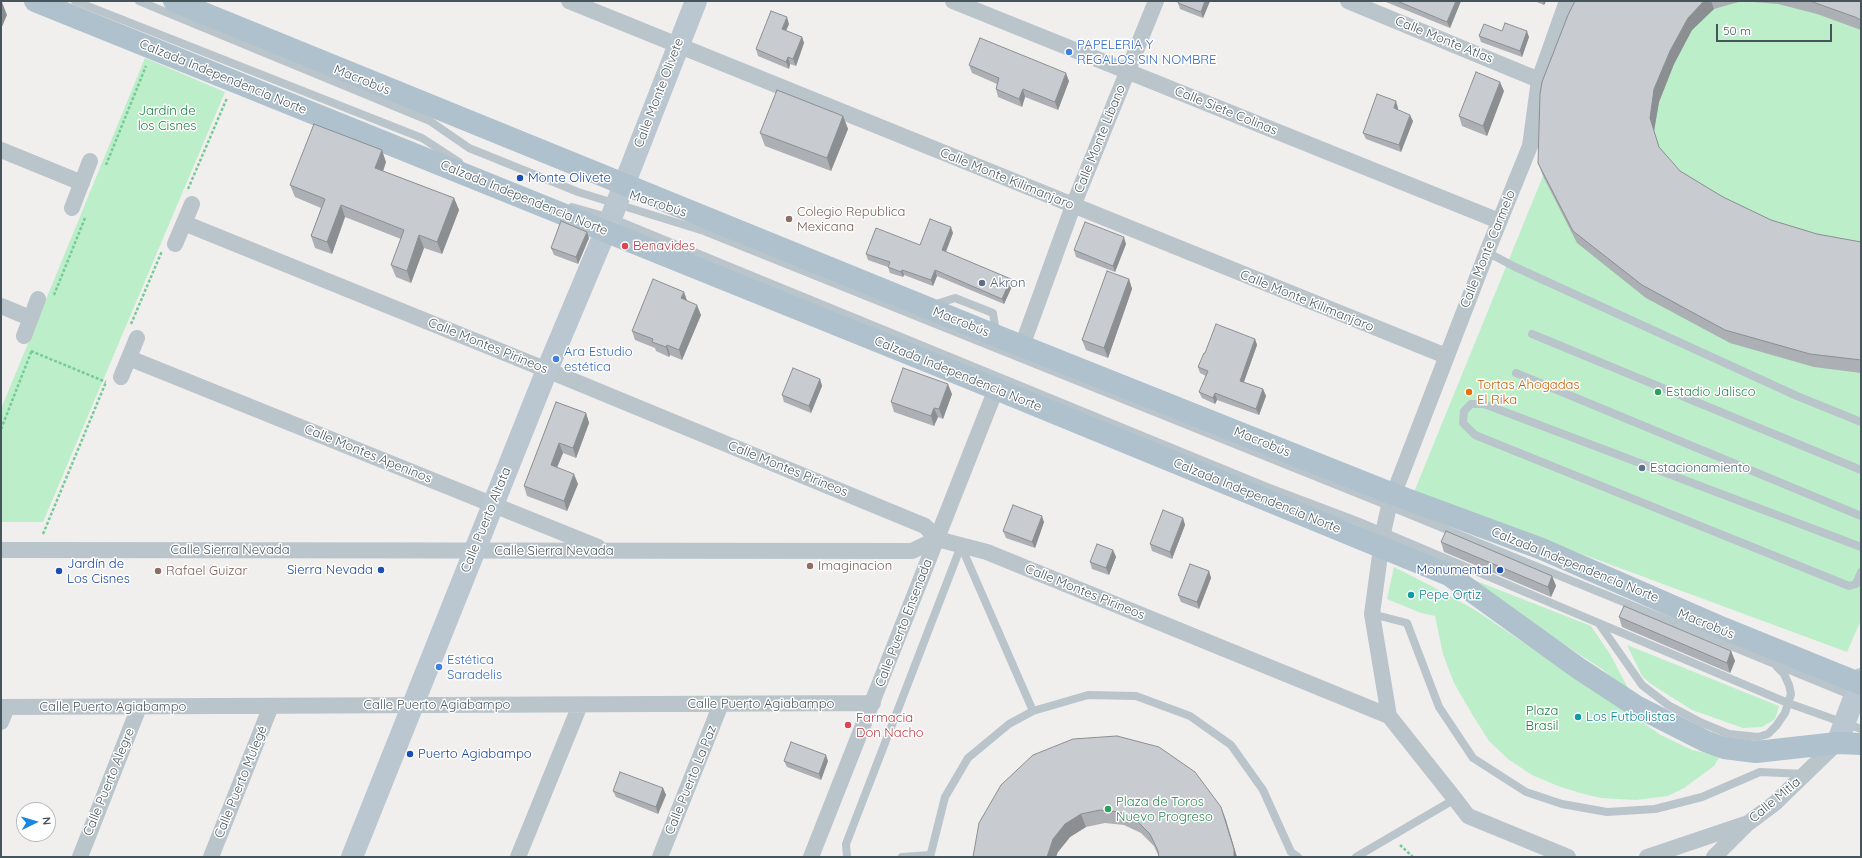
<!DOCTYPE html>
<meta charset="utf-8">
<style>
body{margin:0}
#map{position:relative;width:1862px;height:858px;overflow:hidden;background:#f1eeee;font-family:Quicksand,sans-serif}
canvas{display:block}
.frame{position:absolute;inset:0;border:2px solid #46545b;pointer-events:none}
.north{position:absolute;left:16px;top:802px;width:40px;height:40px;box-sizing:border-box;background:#fff;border:1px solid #b5bbbd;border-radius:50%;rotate:85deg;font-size:11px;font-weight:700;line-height:16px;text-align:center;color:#46545b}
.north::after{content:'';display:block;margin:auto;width:14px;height:18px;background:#1a87de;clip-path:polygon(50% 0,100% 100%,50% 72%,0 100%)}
.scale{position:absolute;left:1716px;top:24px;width:116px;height:18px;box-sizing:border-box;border:2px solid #46545b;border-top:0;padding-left:5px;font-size:12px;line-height:14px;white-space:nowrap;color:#46545b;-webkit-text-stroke:3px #fff;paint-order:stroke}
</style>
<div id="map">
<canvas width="1862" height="858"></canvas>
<div class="frame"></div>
<div class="north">N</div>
<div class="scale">50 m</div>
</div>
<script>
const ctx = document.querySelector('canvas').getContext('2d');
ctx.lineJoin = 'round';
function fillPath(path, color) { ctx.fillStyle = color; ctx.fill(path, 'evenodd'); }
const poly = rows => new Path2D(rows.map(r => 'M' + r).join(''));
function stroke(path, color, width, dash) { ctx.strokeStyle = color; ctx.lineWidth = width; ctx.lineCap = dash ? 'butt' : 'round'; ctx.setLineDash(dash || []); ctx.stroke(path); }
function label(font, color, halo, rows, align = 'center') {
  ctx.font = font + ' Quicksand,sans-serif'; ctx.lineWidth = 3; ctx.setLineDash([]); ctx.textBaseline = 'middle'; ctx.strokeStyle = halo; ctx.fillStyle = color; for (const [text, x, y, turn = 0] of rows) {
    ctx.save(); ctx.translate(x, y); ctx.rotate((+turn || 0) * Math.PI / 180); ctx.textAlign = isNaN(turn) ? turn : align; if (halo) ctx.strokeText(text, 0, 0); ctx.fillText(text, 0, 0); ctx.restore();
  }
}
fillPath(poly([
 [1587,1,1861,1,1861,620,1847,652,1414,492,1543,176,1545,98],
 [145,58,225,92,43,522,1,522,1,409],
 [1394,567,1439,590,1475,610,1661,735,1692,750,1720,756,1714,766,1684,788,1668,796,1636,800,1601,798,1580,793,1558,786,1532,775,1508,759,1489,741,1472,714,1454,683,1443,654,1435,616,1421,613,1387,599],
 [1469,578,1591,626,1610,654,1630,692,1602,669,1503,605],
 [1627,645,1779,706,1775,719,1762,727,1743,728,1692,710,1651,684,1642,676]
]), '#bceeca');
stroke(poly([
 [106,165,146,66],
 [188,189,227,98],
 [54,295,85,218],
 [131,324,162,251],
 [31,351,106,382],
 [1,429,32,350],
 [43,534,106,382],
 [1400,845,1413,857]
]), '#75cc97', 2.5, [3, 2]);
stroke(poly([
 [75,1,422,138,459,162],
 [139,1,430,121,469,148,578,192,704,231,1389,506,1853,696],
 [572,207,611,218,1267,487,1357,521,1788,703,1861,729],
 [1487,252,1515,267,1797,396,1861,422],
 [933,305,955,298,993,313,996,333],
 [1532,334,1861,470],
 [1516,373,1861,516],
 [961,546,1033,711],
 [1861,547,1492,407,1483,404,1471,404,1464,411,1463,423,1475,435,1849,586,1856,584,1861,572],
 [1372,614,1407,623,1439,707,1473,758,1526,792,1562,804,1607,812,1655,809,1702,797,1760,772,1805,774],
 [1600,625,1642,685,1668,705,1702,723,1729,734,1758,737,1768,734,1776,726,1785,713,1791,694,1789,685,1784,674,1777,667],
 [847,857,846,844,961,546],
 [902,857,930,855],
 [930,857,945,797,968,758,1009,724,1033,711,1088,695,1136,696,1190,716,1231,745,1263,790,1291,852,1298,857],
 [1356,857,1455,799]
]), '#b9c4cb', 8);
stroke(poly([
 [569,1,1446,356],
 [953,1,1499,221],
 [1348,1,1539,80],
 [1567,1,1539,80,1530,146,1487,252,1389,506,1383,533,1372,614,1389,716,1455,799,1468,816,1568,857],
 [1,150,82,183],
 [72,208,90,161],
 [184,223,547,370,925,526,937,539,987,552,1389,716],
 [175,244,192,204],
 [1,306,30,318],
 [24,336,38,299],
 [1022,346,1073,206,1156,1],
 [129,358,598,547],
 [121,377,137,338],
 [1,550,912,551,937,539],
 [1,707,873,703],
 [1,722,7,707],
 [80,857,139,707],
 [211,857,271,706],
 [518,857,580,705],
 [660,857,721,704],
 [811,857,996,389],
 [1647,857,1745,824],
 [1714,857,1747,824,1775,803,1837,743]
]), '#b9c4cb', 16);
stroke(poly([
 [1837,743,1861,679],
 [352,857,547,370,611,218,696,1]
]), '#bac7d0', 22);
stroke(poly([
 [35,1,996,389,1449,575,1578,668,1636,706,1705,741,1724,748,1756,752,1837,743,1861,744],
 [174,1,997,336,1393,494,1542,549,1723,628,1861,684]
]), '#aec1cd', 22);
fillPath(poly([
 [1210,1,1203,18,1180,9,1178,3],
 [1385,1,1461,1,1450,28,1386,2],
 [1534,1,1546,1,1544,5],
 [1575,1,1861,1,1861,30,1817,14,1778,4,1742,1,1714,9,1692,30,1674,64,1659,102,1654,131,1660,149,1680,171,1723,197,1771,220,1817,234,1861,242,1861,373,1814,367,1730,343,1646,298,1577,243,1543,176,1538,163],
 [789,24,786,31,802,37,804,43,796,66,790,64,789,69,758,56,756,49],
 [1502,31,1529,37,1522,57,1481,42,1479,36],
 [969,65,1069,81,1058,110,1025,97,1022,107,998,97,996,89,997,84,972,73],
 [1504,91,1487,136,1462,126,1459,116],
 [1398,108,1398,110,1413,121,1401,152,1366,139,1363,133],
 [843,116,848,129,831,171,765,146,760,133],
 [386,162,383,171,454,198,459,210,442,254,424,248,411,283,396,277,391,265,401,239,345,217,332,254,315,248,311,236,321,208,295,197,290,185],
 [953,233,946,252,1011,279,1013,284,1004,304,937,276,933,286,904,275,903,277,890,273,888,267,868,260,866,254,920,245],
 [589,238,578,264,554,255,551,248],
 [1126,244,1115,272,1076,257,1074,250],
 [1129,279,1132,289,1108,358,1086,350,1082,340],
 [684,292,687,301,701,315,682,360,670,355,669,357,656,351,655,348,635,340,632,331],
 [1255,339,1257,345,1244,382,1263,389,1266,396,1259,415,1217,400,1215,404,1202,398,1199,392,1206,376,1200,373,1198,367,1205,353],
 [820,379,822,386,811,413,784,402,782,395],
 [952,394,943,419,938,417,934,426,894,412,891,402],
 [556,402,586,413,589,423,576,458,563,453,557,467,578,484,567,511,527,496,524,486],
 [1183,518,1185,525,1172,559,1152,551,1150,544],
 [1044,522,1035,548,1006,538,1003,531],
 [1441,542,1552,576,1556,586,1551,597,1444,552],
 [1113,550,1116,557,1109,575,1092,569,1090,562],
 [1209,571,1211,578,1199,609,1181,602,1178,595],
 [1619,617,1731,651,1735,661,1730,673,1622,627],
 [784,761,828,761,821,780,787,767],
 [1001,785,1221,807,1237,857,1159,857,1154,846,1141,833,1124,825,1105,823,1086,827,1070,837,1058,852],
 [663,788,666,795,658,814,616,797,613,791]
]), '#acafb4');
fillPath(poly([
 [1205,1,1210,1,1203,18,1201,12],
 [1456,1,1461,1,1450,28,1447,22],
 [1543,1,1546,1,1544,5],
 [1704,1,1711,1,1714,9,1692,30,1674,64,1659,102,1654,131,1663,160,1650,118,1654,89,1670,51,1688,18],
 [2,2,7,15,1,29,1,5],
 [787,17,789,24,784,35,782,29],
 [1527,31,1529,37,1522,57,1520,51],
 [802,37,804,43,796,66,793,59],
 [788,57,790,64,789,69,786,62],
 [1066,73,1069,81,1058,110,1055,102],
 [1500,82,1504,91,1487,136,1483,126],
 [1023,89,1025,97,1022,107,1019,99],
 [1396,101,1398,108,1396,115,1394,108],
 [1410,115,1413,121,1401,152,1399,145],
 [843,116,848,129,831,171,827,158],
 [382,150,386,162,380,180,375,168],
 [454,198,459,210,442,254,437,242],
 [341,205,345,217,332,254,327,242],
 [951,227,953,233,944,256,942,250],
 [587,232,589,238,578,264,576,257],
 [419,235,424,248,411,283,407,271],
 [1124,237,1126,244,1115,272,1113,266],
 [902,270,904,275,903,277,901,272],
 [935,270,937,276,933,286,931,280],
 [1011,279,1013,284,1004,304,1002,299],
 [1129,279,1132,289,1108,358,1104,348],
 [684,292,687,301,681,298],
 [697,305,701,315,682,360,679,350],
 [1255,339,1257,345,1242,387,1240,381],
 [667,345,670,355,669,357,666,347],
 [820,379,822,386,811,413,809,406],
 [948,384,952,394,943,419,939,409],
 [1263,389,1266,396,1259,415,1256,409],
 [1215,393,1217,400,1215,404,1213,398],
 [934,408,938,417,934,426,931,416],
 [586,413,589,423,576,458,573,448],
 [559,443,563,453,554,475,551,465],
 [574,474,578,484,567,511,564,501],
 [1042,516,1044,522,1035,548,1032,542],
 [1183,518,1185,525,1172,559,1170,552],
 [1113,550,1116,557,1109,575,1106,568],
 [1209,571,1211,578,1199,609,1197,602],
 [1552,576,1556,586,1551,597,1548,587],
 [1731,651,1735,661,1730,673,1727,663],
 [826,755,828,761,821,780,819,774],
 [663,788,666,795,658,814,656,807],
 [1221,807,1226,820,1237,857,1234,857],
 [1081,814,1086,827,1070,837,1058,852,1056,857,1047,857,1053,839,1065,824]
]), '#8c8f92');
const building = poly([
 [1178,1,1205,1,1201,12,1178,3,1178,1],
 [1397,1,1456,1,1447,22,1397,1],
 [1575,1,1704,1,1688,18,1670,51,1654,89,1650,118,1659,147,1680,171,1723,197,1771,220,1817,234,1861,242,1861,360,1810,354,1725,330,1642,285,1573,231,1538,163,1540,94,1542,82,1568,15,1575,1],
 [1810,1,1861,1,1861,20,1855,17,1810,1],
 [771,11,787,17,782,29,802,37,793,59,788,57,786,62,756,49,771,11],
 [1505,23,1527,31,1520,51,1479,36,1484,24,1502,31,1505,23],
 [980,38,1066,73,1055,102,1023,89,1019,99,996,89,999,78,969,65,980,38],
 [1476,72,1500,82,1483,126,1459,116,1476,72],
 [777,90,843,116,827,158,760,133,777,90],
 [1377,94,1396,101,1394,108,1410,115,1399,145,1363,133,1377,94],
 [314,124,382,150,375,168,454,198,437,242,419,235,407,271,391,265,404,230,341,205,327,242,311,236,325,199,290,185,314,124],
 [930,219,951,227,942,250,1011,279,1002,299,935,270,931,280,902,270,901,272,888,267,890,262,866,254,876,228,920,245,930,219],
 [561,221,587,232,576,257,551,248,561,221],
 [1085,222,1124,237,1113,266,1074,250,1085,222],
 [1107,271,1129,279,1104,348,1082,340,1107,271],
 [653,279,684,292,681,298,697,305,679,350,667,345,666,347,652,342,653,339,632,331,653,279],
 [1216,324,1255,339,1240,381,1263,389,1256,409,1215,393,1213,398,1199,392,1208,371,1198,367,1204,353,1205,353,1216,324],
 [793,368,820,379,809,406,782,395,793,368],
 [903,368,948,384,939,409,934,408,931,416,891,402,903,368],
 [556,402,586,413,573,448,559,443,551,465,574,474,564,501,524,486,556,402],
 [1013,505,1042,516,1032,542,1003,531,1013,505],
 [1163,510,1183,518,1170,552,1150,544,1163,510],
 [1446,531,1552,576,1548,587,1441,542,1446,531],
 [1097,544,1113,550,1106,568,1090,562,1097,544],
 [1190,564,1209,571,1197,602,1178,595,1190,564],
 [1624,606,1731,651,1727,663,1619,617,1624,606],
 [1117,736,1159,747,1195,772,1221,807,1234,849,1234,857,1159,857,1158,851,1150,834,1136,820,1119,812,1100,810,1081,814,1065,824,1053,839,1047,857,973,857,979,823,1001,785,1033,755,1073,739,1117,736],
 [791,742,826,755,819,774,784,761,791,742],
 [620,772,663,788,656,807,613,791,620,772]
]);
fillPath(building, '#c8ccd1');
stroke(building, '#8c8f92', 1);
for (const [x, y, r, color] of [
 [1069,52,4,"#3f7fe0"],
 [520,178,4,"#1a4fb4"],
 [789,219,4,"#8d6e63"],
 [625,246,4,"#e0444e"],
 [982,283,4,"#5c6f8a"],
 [556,359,4,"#3f7fe0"],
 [1469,392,4,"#e8710a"],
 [1658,392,4,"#2e9e5b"],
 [1642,468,4,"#5c6f8a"],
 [810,566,4,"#8d6e63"],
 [381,570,4,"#1a4fb4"],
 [1500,570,4,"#1a4fb4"],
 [59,571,4,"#1a4fb4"],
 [158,571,4,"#8d6e63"],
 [1411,595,4,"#0f9aa8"],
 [439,667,4,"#3f7fe0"],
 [1578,717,4,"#0f9aa8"],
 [848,725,4,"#e0444e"],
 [410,754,4,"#1a4fb4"],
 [1108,809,4,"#2e9e5b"]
]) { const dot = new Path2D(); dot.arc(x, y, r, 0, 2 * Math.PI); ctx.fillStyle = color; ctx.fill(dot); stroke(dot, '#fff', 1.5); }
label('13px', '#46545b', '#fff', [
 ["Calle Monte Atlas",1444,40,22],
 ["Calzada Independencia Norte",223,77,22],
 ["Macrobús",362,80,22],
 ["Calle Monte Olivete",659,93,-69],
 ["Calle Siete Colinas",1226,111,22],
 ["Calle Monte Líbano",1100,139,-68],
 ["Calle Monte Kilimanjaro",1007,179,22],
 ["Calzada Independencia Norte",524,198,22],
 ["Macrobús",658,204,18],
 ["Calle Monte Carmelo",1488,249,-68],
 ["Calle Monte Kilimanjaro",1307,301,22],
 ["Macrobús",961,322,22],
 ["Calle Montes Pirineos",488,346,22],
 ["Calzada Independencia Norte",958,374,22],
 ["Macrobús",1262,442,22],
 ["Calle Montes Apeninos",368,454,22],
 ["Calle Montes Pirineos",788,469,22],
 ["Calzada Independencia Norte",1257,496,22],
 ["Calle Puerto Altata",486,520,-68],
 ["Calle Sierra Nevada",230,550],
 ["Calle Sierra Nevada",554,551],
 ["Calzada Independencia Norte",1575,565,22],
 ["Calle Montes Pirineos",1085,592,22],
 ["Calle Puerto Ensenada",904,623,-69],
 ["Macrobús",1706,624,22],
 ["Calle Puerto Agiabampo",761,704],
 ["Calle Puerto Agiabampo",437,705],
 ["Calle Puerto Agiabampo",113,707],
 ["Calle Puerto La Paz",691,780,-68],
 ["Calle Puerto Alegre",109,782,-68],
 ["Calle Puerto Mulegé",241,782,-68],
 ["Calle Mitla",1775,800,-40]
]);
label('13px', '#366cbe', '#fff', [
 ["PAPELERIA Y",1077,45],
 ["REGALOS SIN NOMBRE",1077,60],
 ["Ara Estudio",564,352],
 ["estética",564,367],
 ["Estética",447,660],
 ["Saradelis",447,675]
], 'left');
label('13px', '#187c3e', '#fff', [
 ["Jardín de",167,111],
 ["los Cisnes",167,126],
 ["Plaza",1542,711],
 ["Brasil",1542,726]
]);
label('13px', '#164399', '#fff', [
 ["Monte Olivete",528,178],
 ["Jardín de",67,564],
 ["Los Cisnes",67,579],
 ["Sierra Nevada",373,570,"right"],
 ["Monumental",1492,570,"right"],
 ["Puerto Agiabampo",418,754]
], 'left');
label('13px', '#785e54', '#fff', [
 ["Colegio Republica",797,212],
 ["Mexicana",797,227],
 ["Imaginacion",818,566],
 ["Rafael Guizar",166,571]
], 'left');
label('13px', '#be3a42', '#fff', [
 ["Benavides",633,246],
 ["Farmacia",856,718],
 ["Don Nacho",856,733]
], 'left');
label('13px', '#4e5e75', '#fff', [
 ["Akron",990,283],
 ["Estacionamiento",1650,468]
], 'left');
label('13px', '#c56008', '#fff', [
 ["Tortas Ahogadas",1477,385],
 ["El Rika",1477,400]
], 'left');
label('13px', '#27864d', '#fff', [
 ["Estadio Jalisco",1666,392],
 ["Plaza de Toros",1116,802],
 ["Nuevo Progreso",1116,817]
], 'left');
label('13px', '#0d838f', '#fff', [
 ["Pepe Ortiz",1419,595],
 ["Los Futbolistas",1586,717]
], 'left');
</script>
